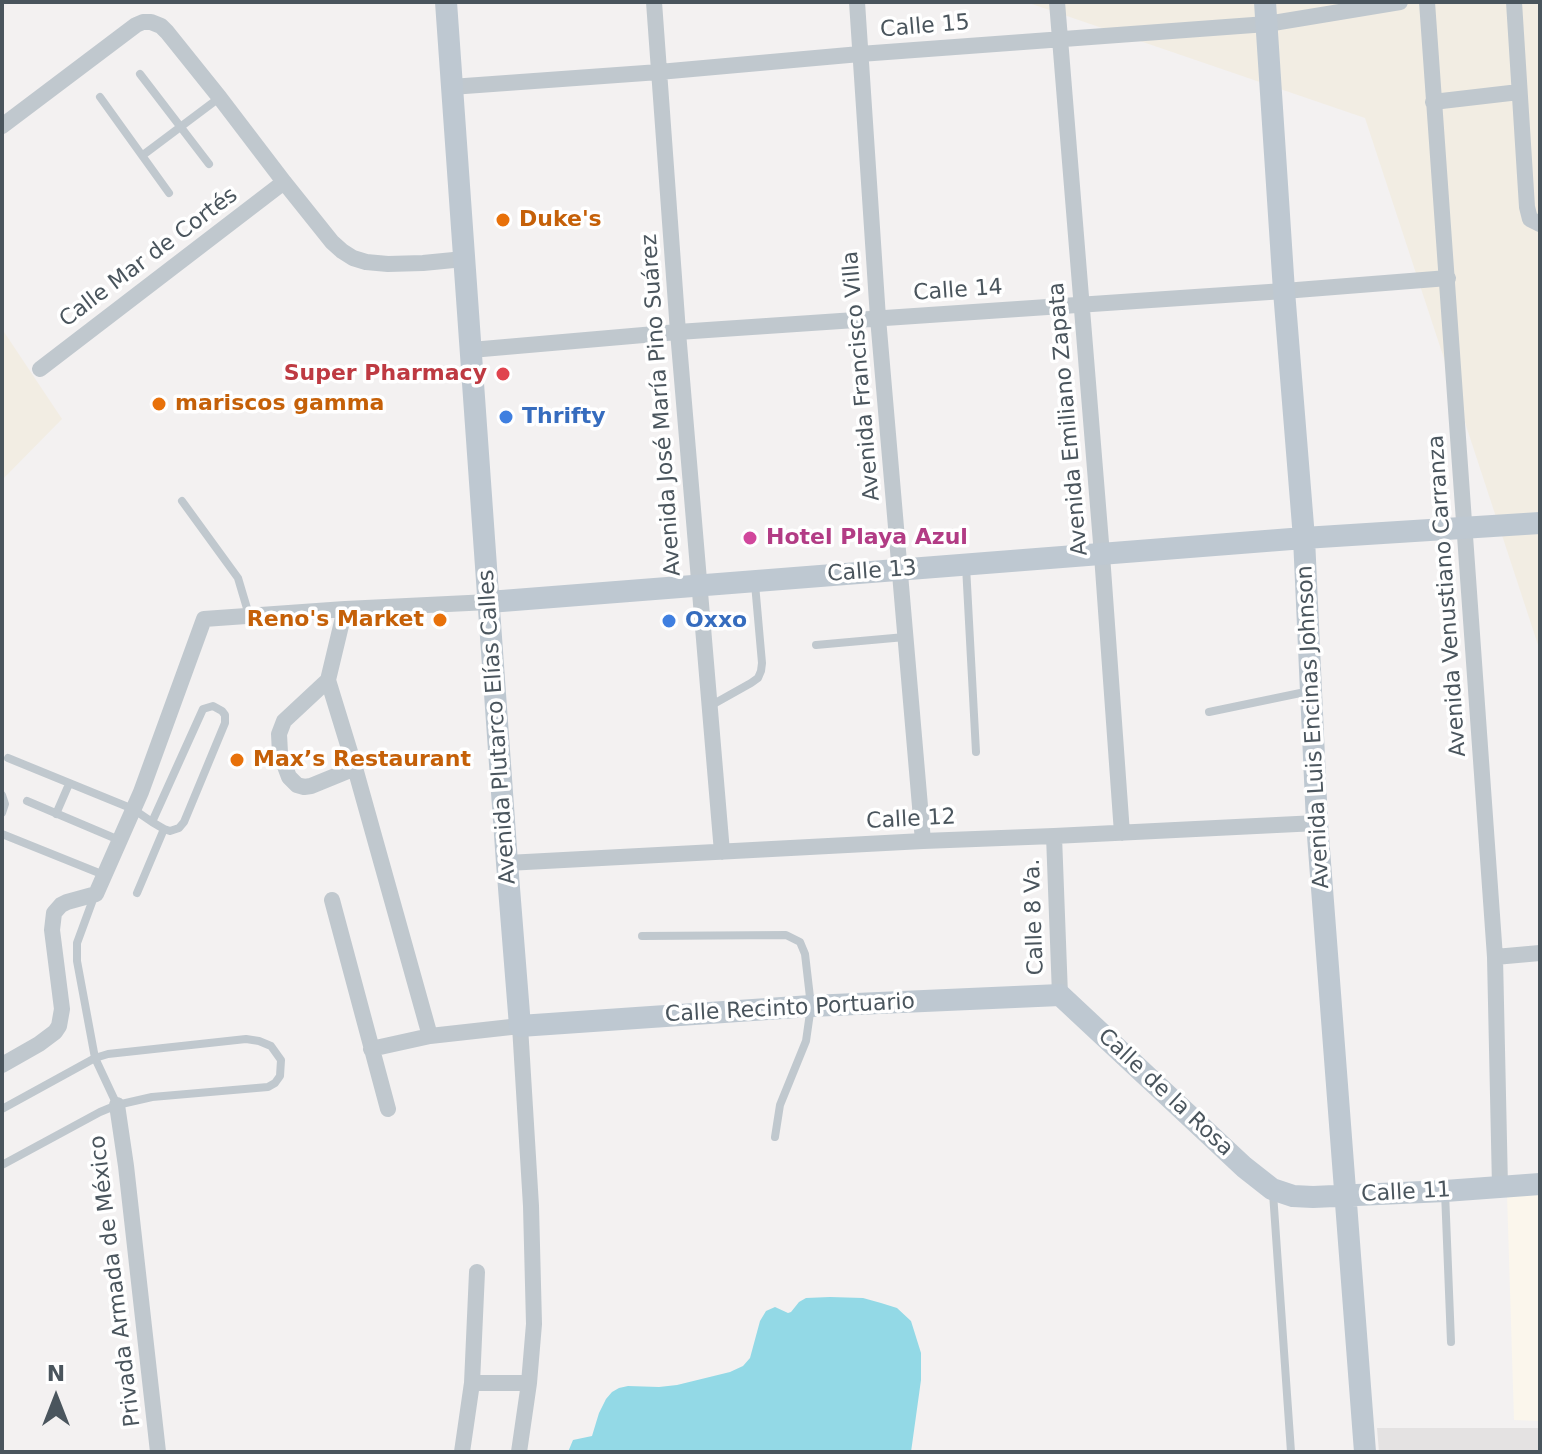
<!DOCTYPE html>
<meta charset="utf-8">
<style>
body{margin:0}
#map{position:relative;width:1542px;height:1454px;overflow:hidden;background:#f3f1f1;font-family:"DejaVu Sans",sans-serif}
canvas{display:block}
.frame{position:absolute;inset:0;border:4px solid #4a555d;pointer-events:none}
.north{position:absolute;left:16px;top:1358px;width:80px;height:80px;-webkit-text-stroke:6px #fff;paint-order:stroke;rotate:0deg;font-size:22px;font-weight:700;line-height:32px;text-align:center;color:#4a555d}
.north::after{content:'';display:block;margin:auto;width:28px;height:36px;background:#4a555d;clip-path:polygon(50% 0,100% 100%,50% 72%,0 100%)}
</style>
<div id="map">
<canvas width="1542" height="1454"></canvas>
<div class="frame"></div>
<div class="north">N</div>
</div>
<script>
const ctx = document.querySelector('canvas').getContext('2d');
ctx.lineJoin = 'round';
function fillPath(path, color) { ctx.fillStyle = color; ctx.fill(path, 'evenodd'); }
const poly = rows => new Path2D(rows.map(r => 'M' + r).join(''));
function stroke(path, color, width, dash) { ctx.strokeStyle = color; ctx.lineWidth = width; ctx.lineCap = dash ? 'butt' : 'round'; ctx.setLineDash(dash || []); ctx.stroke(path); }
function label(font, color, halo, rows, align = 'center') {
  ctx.font = font + ' "DejaVu Sans",sans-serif'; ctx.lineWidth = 7; ctx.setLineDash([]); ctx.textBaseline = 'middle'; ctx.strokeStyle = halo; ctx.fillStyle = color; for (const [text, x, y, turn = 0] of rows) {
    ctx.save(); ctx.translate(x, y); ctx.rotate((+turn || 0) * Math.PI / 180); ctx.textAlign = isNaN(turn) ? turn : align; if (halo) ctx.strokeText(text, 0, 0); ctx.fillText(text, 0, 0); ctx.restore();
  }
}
fillPath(poly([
 [1540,1191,1540,1421,1514,1420,1507,1193]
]), '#fbf6ec');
fillPath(poly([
 [1377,1428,1540,1428,1540,1452,1379,1452]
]), '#e4e2e2');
fillPath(poly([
 [1026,2,1540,2,1540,651,1365,118],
 [2,329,62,419,2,480]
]), '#f2ede3');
fillPath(poly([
 [830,1297,863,1298,881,1303,897,1308,911,1321,921,1353,921,1380,911,1452,568,1452,573,1440,592,1436,599,1413,606,1399,612,1392,619,1388,628,1386,659,1387,677,1385,730,1372,743,1366,750,1358,760,1321,766,1311,775,1307,788,1313,791,1312,799,1302,806,1298]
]), '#93d9e6');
stroke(poly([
 [140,74,209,164],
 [100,97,169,193],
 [143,155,219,98],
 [182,501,238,578,249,615],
 [966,566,976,752],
 [816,645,905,637],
 [710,706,751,683,758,678,761,671,762,663,755,584],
 [1209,712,1310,691],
 [8,758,133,809,152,822,164,829,170,831,179,828,184,822,225,723,225,715,222,711,213,706,203,709,152,822],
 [2,795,5,804,2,813],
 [27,801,119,840],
 [56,814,69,784],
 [2,834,104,875],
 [137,893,164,829],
 [95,894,77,943,77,961,95,1058,117,1105],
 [642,936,786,935,800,942,805,954,811,1006,806,1041,780,1105,775,1137],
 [2,1109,95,1058,108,1054,246,1039,259,1041,271,1046,281,1060,280,1076,275,1083,268,1087,152,1097,117,1105,100,1112,2,1165],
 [1445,1192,1451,1342],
 [1273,1193,1291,1452]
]), '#c0c8ce', 8);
stroke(poly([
 [654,2,678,332,722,852],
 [857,2,878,318,923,841],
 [1057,2,1102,555,1122,833],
 [1427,2,1495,957,1500,1187],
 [1514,2,1527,207,1530,219,1540,224],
 [451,87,659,72,860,54,1267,24,1400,2],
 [1433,102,1519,92],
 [2,126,136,25,143,22,151,22,161,26,167,32,220,98,284,182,332,242,342,251,353,258,366,262,388,264,423,263,464,259],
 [471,350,678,332,1284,291,1448,278],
 [40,369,284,182],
 [345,609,328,680,355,768,430,1036],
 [328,680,284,721,279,734,280,753,289,777,297,785,304,787,311,786,355,768],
 [1054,836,1060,995],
 [507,863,923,841,1054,836,1317,823],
 [332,900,388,1109],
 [1495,957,1540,953],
 [371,1049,430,1036,520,1026,531,1206,534,1324,529,1383,519,1452],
 [2,1065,39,1044,55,1032,59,1026,62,1009,52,930,54,913,61,905,67,902,96,894,141,792,204,619,345,609,489,602],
 [117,1105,126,1166,158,1452],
 [472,1383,529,1383],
 [462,1452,472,1383,477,1272]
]), '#c0c8ce', 16);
stroke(poly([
 [446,2,507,863,520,1026,811,1006,1060,995,1244,1167,1272,1189,1293,1196,1313,1197,1445,1191,1540,1184],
 [1265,2,1284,291,1304,538,1317,823,1365,1452],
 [489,602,1304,538,1540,523]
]), '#bec8d1', 22);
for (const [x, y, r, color] of [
 [503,220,8,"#e8710a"],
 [503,374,8,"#e0444e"],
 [159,404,8,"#e8710a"],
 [506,417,8,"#3f7fe0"],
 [750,538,8,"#d1479c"],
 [440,620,8,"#e8710a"],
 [669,621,8,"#3f7fe0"],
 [237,760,8,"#e8710a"]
]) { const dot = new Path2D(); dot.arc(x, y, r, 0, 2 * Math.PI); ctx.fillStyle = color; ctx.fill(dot); stroke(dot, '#fff', 3); }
label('22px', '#4a555d', '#fff', [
 ["Calle 15",925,27,-5],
 ["Calle Mar de Cortés",149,258,-37],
 ["Calle 14",958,291,-4],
 ["Avenida Francisco Villa",862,376,-95],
 ["Avenida José María Pino Suárez",662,405,-94],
 ["Avenida Emiliano Zapata",1069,419,-95],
 ["Calle 13",872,572,-4],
 ["Avenida Venustiano Carranza",1448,596,-94],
 ["Avenida Plutarco Elías Calles",498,727,-94],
 ["Avenida Luis Encinas Johnson",1314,727,-93],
 ["Calle 12",911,820,-3],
 ["Calle 8 Va.",1035,917,-92],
 ["Calle Recinto Portuario",790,1009,-3],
 ["Calle de la Rosa",1165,1093,43],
 ["Calle 11",1406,1193,-3],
 ["Privada Armada de México",116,1281,-97]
]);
label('bold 22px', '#c56008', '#fff', [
 ["Duke's",519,220],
 ["mariscos gamma",175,404],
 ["Reno's Market",424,620,"right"],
 ["Max’s Restaurant",253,760]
], 'left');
label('bold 22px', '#be3a42', '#fff', [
 ["Super Pharmacy",487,374]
], 'right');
label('bold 22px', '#366cbe', '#fff', [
 ["Thrifty",522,417],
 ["Oxxo",685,621]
], 'left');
label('bold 22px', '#b23c85', '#fff', [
 ["Hotel Playa Azul",766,538]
], 'left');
</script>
